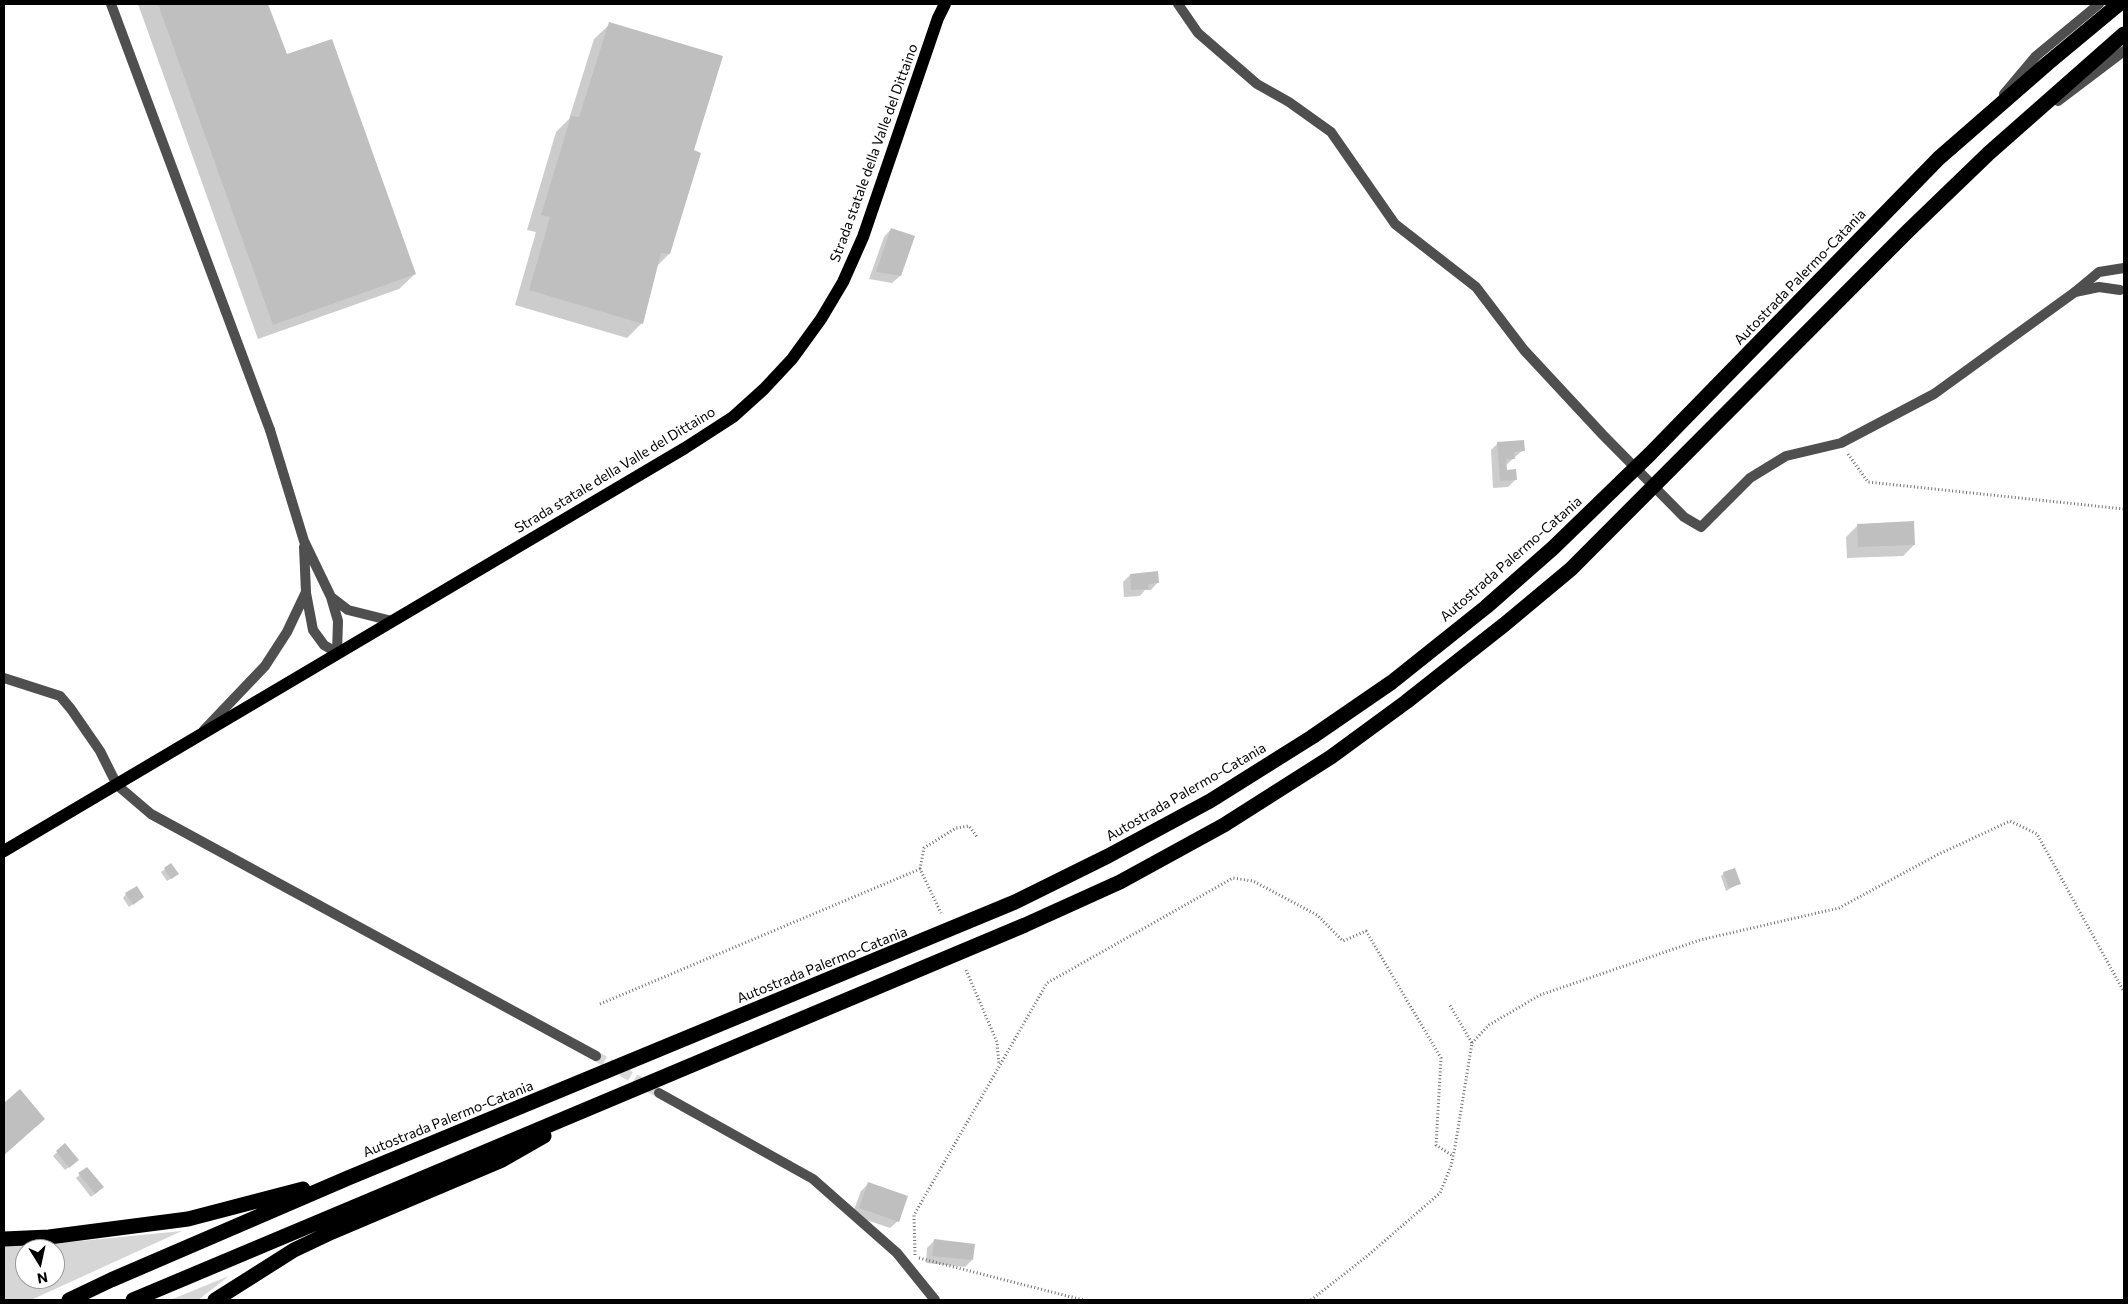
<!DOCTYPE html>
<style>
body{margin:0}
#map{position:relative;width:2128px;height:1304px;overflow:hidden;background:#fff;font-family:Commissioner,sans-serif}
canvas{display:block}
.frame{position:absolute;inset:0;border:5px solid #000;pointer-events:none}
.north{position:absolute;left:15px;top:1239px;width:50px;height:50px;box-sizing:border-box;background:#fff;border:1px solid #999;border-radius:50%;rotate:170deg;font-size:14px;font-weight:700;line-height:20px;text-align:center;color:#000}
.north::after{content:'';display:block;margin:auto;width:18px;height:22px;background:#000;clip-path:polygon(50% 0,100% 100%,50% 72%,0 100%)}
</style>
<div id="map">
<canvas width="2128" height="1304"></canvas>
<div class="frame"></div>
<div class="north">N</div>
</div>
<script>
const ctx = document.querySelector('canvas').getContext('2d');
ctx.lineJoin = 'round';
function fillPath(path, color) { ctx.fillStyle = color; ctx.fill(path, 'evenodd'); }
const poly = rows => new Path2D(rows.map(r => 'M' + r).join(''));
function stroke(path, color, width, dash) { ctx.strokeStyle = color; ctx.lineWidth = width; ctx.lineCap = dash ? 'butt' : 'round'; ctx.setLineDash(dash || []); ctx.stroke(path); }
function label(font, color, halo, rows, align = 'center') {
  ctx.font = font + ' Commissioner,sans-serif'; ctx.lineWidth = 4; ctx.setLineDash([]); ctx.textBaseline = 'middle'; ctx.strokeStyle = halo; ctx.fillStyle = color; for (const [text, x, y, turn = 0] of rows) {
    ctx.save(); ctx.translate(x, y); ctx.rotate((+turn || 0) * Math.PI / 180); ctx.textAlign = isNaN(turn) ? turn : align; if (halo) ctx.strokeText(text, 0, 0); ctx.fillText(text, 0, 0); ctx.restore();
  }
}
fillPath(poly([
 [182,1231,31,1300,4,1300,4,1245,50,1244],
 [25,1249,55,1249,55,1279,25,1279],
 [229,1276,198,1300,170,1300]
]), '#d6d6d6');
fillPath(poly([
 [138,4,267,4,286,55,415,274,399,289,258,339],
 [610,24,669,254,657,266,642,323,627,338,515,305,536,232,527,230,556,132,569,119,594,39],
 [891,229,900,276,892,283,869,279,884,237],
 [1498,443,1523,450,1505,466,1506,471,1515,480,1508,487,1493,488,1491,450],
 [1858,525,1914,545,1903,556,1847,558,1846,537],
 [1130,575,1158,582,1151,590,1145,590,1140,596,1124,597,1123,582],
 [171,865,174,877,167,881,161,872],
 [1724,873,1740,883,1726,891,1721,876],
 [126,894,139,900,129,907,123,898],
 [20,1091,44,1119,4,1155,4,1104],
 [65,1145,74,1163,65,1170,53,1156],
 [87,1168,99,1191,91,1197,76,1178],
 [868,1184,898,1221,890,1228,852,1215,861,1191],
 [935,1240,972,1260,965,1267,926,1263,927,1248]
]), '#0003');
fillPath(poly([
 [158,4,268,4,287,54,332,39,416,274,273,325],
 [609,22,723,56,694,150,701,153,670,254,661,253,643,324,529,290,550,217,541,215,571,116,579,117],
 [891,228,915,236,901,276,876,272],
 [1524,440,1525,451,1514,452,1515,459,1506,459,1507,470,1516,469,1517,480,1500,481,1497,442],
 [1914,521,1915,545,1858,547,1857,524],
 [1158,571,1159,583,1148,584,1149,589,1131,590,1130,574],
 [171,863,179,874,171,879,164,868],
 [1735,868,1741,884,1729,888,1723,872],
 [137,886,144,897,133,905,125,893],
 [20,1089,45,1119,4,1155,4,1103],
 [65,1143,79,1160,69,1168,56,1151],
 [87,1167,104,1187,95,1194,78,1173],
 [868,1182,908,1196,899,1222,859,1208],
 [934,1239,975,1244,973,1260,932,1256]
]), '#bfbfbf');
stroke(poly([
 [596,1056,659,1093]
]), '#d9d9d9', 10, [10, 5]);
stroke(poly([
 [1848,454,1868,482,2124,509],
 [920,869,924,848,956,828,969,826,977,837],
 [966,970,997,1042,999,1065],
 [600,1004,920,869,941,913],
 [1472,1043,1489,1025,1540,995,1700,940,1839,908,1937,855,2010,821,2037,834,2124,992],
 [915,1255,914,1215,1047,983,1233,878,1253,881,1317,915,1343,941,1366,931,1441,1058,1436,1145,1453,1156],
 [919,1258,1083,1300],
 [1311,1300,1366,1257,1440,1193,1451,1166,1455,1147,1472,1043,1449,1004]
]), '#717171', 3, [1, 2.5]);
stroke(poly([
 [111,4,270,430],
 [2004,94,2036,56,2099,4],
 [2058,101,2124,51],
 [2075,292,2099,272,2124,268],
 [4,678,60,696,71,709,100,751,117,785,151,814,596,1056]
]), '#4f4f4f', 10);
stroke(poly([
 [1178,4,1198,33,1257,84,1289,102,1331,132,1395,224,1476,287,1524,350,1603,435,1684,517,1701,527,1750,478,1786,456,1841,443,1934,394,2075,292,2099,287,2120,290],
 [270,430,304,541,331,597,348,610,392,621],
 [306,593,313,630,324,645,337,653,338,621,331,597],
 [204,730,265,666,287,632,306,592,304,547],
 [659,1093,813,1179,897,1253,935,1300]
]), '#4f4f4f', 10);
stroke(poly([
 [4,851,685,448,733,417,764,389,792,359,821,319,843,282,863,237,938,18,945,4]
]), '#000', 12);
stroke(poly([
 [4,1239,49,1237,188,1219,303,1189],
 [69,1300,111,1280,348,1178,1015,902,1108,856,1210,801,1312,737,1392,682,1486,607,1553,548,1650,454,1939,158,2048,63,2119,4],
 [133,1300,1025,925,1120,882,1224,825,1331,757,1406,702,1505,624,1571,569,1908,231,1989,153,2124,34],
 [215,1300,294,1250,332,1232,502,1160,544,1136]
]), '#000', 15);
label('14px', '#000', '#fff', [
 ["Strada statale della Valle del Dittaino",874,153,-70],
 ["Autostrada Palermo-Catania",1800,277,-46],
 ["Strada statale della Valle del Dittaino",615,470,-31],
 ["Autostrada Palermo-Catania",1511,559,-41],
 ["Autostrada Palermo-Catania",1186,792,-30],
 ["Autostrada Palermo-Catania",822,965,-22],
 ["Autostrada Palermo-Catania",448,1119,-22]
]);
</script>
